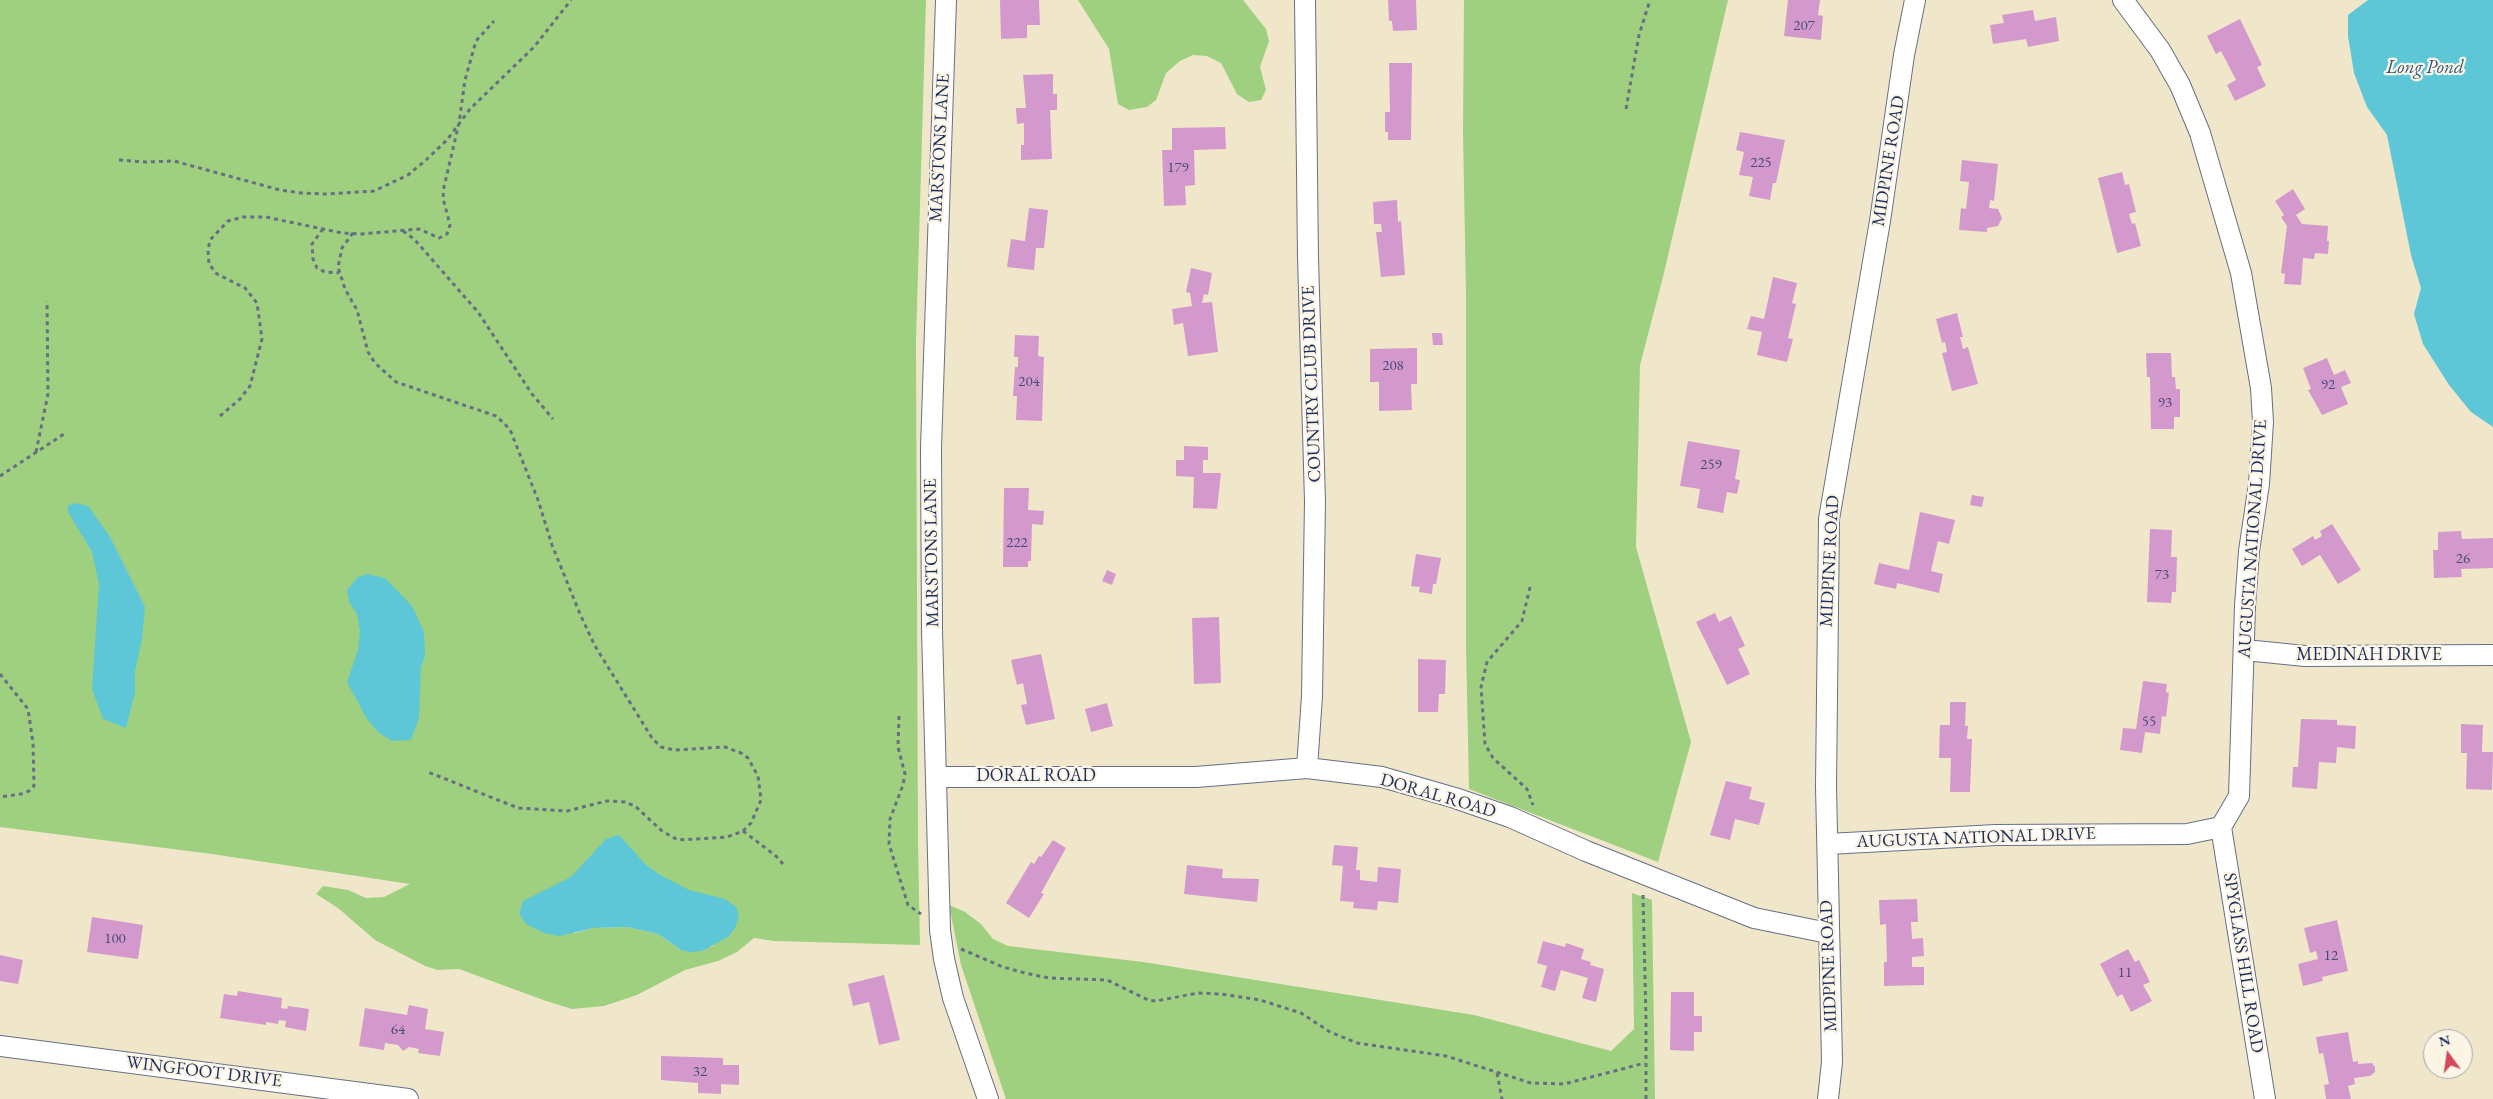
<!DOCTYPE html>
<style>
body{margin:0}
#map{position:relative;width:2493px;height:1099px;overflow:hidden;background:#f0e7cb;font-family:"EB Garamond",serif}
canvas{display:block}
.north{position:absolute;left:2423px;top:1029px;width:50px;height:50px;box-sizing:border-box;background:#fcf5e5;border:1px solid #a2a6af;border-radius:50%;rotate:346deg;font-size:14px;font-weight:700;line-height:20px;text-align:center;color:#1b2f5e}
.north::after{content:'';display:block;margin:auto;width:18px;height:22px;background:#d1495b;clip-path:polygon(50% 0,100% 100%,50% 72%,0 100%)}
</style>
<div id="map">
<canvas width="2493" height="1099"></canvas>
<div class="north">N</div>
</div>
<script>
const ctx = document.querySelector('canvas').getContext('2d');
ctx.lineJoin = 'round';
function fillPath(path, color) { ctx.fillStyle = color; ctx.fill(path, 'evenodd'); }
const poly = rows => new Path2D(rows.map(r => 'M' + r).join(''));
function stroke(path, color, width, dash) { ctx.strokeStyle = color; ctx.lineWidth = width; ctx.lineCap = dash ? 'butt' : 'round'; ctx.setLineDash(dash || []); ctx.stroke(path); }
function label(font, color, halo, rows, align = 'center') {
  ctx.font = font + ' "EB Garamond",serif'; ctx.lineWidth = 4.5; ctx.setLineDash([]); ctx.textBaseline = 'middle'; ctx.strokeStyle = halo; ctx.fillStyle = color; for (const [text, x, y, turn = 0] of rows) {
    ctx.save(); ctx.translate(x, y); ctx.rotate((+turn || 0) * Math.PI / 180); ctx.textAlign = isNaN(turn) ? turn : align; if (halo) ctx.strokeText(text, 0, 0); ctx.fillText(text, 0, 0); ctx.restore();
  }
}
fillPath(poly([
 [0,0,926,0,916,342,918,842,920,945,774,941,754,938,737,952,718,961,685,970,637,995,604,1006,572,1009,546,1001,459,969,438,970,425,966,375,940,338,908,316,894,323,886,348,890,366,898,384,897,410,884,212,854,0,827],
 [523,902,715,946,681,950,658,934,627,927,594,928,575,933,519,913],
 [1078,0,1243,0,1266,29,1269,41,1260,67,1266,90,1261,100,1249,102,1237,94,1221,63,1207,56,1193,55,1180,61,1166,73,1156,100,1147,107,1129,110,1118,104,1109,49],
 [1464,0,1728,0,1663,277,1640,365,1636,547,1691,742,1658,862,1469,789,1466,646,1466,297,1463,131],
 [1632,893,1652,900,1655,1099,1006,1099,961,965,949,905,965,912,981,924,993,939,1008,946,1143,962,1474,1015,1611,1051,1634,1029]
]), '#9ed080');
fillPath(poly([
 [2368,0,2493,0,2493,427,2471,412,2449,385,2423,344,2414,314,2421,288,2411,255,2387,135,2367,107,2354,73,2348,36,2348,15],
 [74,503,88,506,110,537,145,607,142,639,135,671,135,693,126,728,103,719,92,689,99,584,92,552,68,512,68,506],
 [367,574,385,578,412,606,424,632,425,656,421,667,419,718,411,740,392,741,379,733,367,719,347,682,358,650,360,631,357,614,349,602,347,590,358,577],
 [619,835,646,865,660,875,689,890,725,899,736,907,739,915,735,928,728,937,702,951,690,952,681,950,658,934,627,927,594,928,559,936,544,933,526,924,519,913,523,901,571,877,606,839]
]), '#5dc7d8');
fillPath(poly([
 [1000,0,1039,0,1040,25,1027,25,1027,38,1001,39],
 [1388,0,1416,0,1417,30,1393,31,1392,21,1389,21],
 [1788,0,1820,0,1818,15,1823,16,1821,40,1784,36],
 [2033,10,2035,21,2056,17,2059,41,2028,47,2026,39,1993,44,1990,25,2004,23,2002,15],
 [2240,19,2262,65,2257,67,2266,86,2235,101,2227,85,2236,80,2221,51,2216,54,2207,36],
 [1389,63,1412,63,1411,140,1388,140,1388,132,1385,132,1385,112,1390,112],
 [1053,74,1053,94,1057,94,1057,110,1050,110,1052,159,1021,160,1021,145,1024,145,1024,123,1017,124,1016,108,1026,108,1023,75],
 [1225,127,1226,149,1194,150,1195,185,1185,186,1186,205,1164,206,1162,150,1172,150,1172,128],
 [1740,132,1785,140,1776,183,1773,183,1770,200,1749,196,1753,177,1739,175,1744,152,1736,150],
 [1962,160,1998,164,1994,201,1990,200,1989,208,1998,209,2002,218,1998,226,1987,228,1987,232,1959,230,1961,208,1966,209,1969,182,1960,181],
 [2122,172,2125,185,2129,184,2136,212,2129,214,2132,224,2135,223,2141,246,2117,253,2098,178],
 [2293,189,2305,209,2296,215,2302,224,2328,226,2327,241,2329,241,2328,254,2315,253,2314,259,2303,258,2301,285,2284,284,2285,274,2281,273,2287,226,2281,217,2284,215,2275,201],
 [1397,200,1398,222,1401,221,1405,275,1381,277,1376,232,1382,232,1381,224,1374,224,1373,202],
 [1029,208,1048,210,1044,248,1036,248,1034,270,1007,267,1011,239,1025,241],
 [1191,268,1212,273,1208,295,1204,294,1202,303,1212,302,1218,352,1188,356,1183,323,1174,325,1172,309,1192,306,1190,293,1186,292],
 [1773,277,1797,283,1792,303,1796,304,1788,338,1793,339,1787,362,1757,355,1762,332,1747,329,1751,316,1764,319],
 [1957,313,1963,337,1960,337,1963,349,1968,347,1978,384,1952,391,1942,353,1947,352,1945,342,1942,343,1936,319],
 [1432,333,1442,333,1443,345,1433,345],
 [1015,335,1039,336,1038,356,1044,357,1042,421,1016,420,1017,396,1013,396,1015,367,1018,367,1018,357,1014,357],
 [1417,348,1417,384,1411,384,1412,410,1379,411,1379,382,1370,382,1370,349],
 [2146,353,2171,353,2172,377,2175,377,2176,389,2180,389,2180,417,2174,417,2174,429,2151,429,2150,377,2147,377],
 [2327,358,2334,375,2345,370,2351,383,2341,387,2348,404,2322,415,2308,390,2311,389,2303,368],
 [1688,441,1740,450,1735,479,1740,480,1737,494,1727,492,1723,513,1697,508,1700,489,1680,486],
 [1184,446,1208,447,1208,460,1203,460,1203,473,1221,473,1217,509,1193,508,1194,477,1176,476,1176,460,1184,460],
 [1004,488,1029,488,1028,510,1044,511,1043,525,1032,524,1031,561,1028,561,1028,567,1003,567],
 [1972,495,1984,497,1982,507,1970,505],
 [1920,512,1955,520,1949,544,1938,541,1931,571,1943,574,1939,593,1897,583,1896,589,1874,584,1879,563,1909,570],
 [2332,524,2361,570,2338,584,2320,555,2302,566,2292,549,2313,536,2315,540,2322,536,2320,531],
 [2150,529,2172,530,2171,557,2177,557,2176,592,2172,592,2171,603,2147,602],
 [2461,531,2462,539,2493,538,2493,568,2461,569,2462,577,2434,578,2433,550,2438,550,2438,532],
 [1416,554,1441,558,1436,584,1433,584,1432,594,1419,592,1420,587,1411,586],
 [1107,570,1116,574,1112,585,1102,581],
 [1715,613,1719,622,1731,616,1745,646,1738,649,1750,674,1727,685,1696,622],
 [1219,617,1221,683,1194,684,1192,618],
 [1041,654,1055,719,1026,725,1021,705,1027,704,1023,683,1017,685,1011,660],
 [1418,659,1446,660,1445,694,1439,694,1438,712,1418,712],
 [2143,681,2167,684,2166,692,2169,693,2166,717,2162,716,2160,734,2145,732,2142,753,2120,750,2123,728,2136,729],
 [1950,702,1966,702,1965,726,1968,726,1967,739,1972,739,1970,792,1950,792,1951,758,1939,758,1940,725,1950,725],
 [1107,703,1113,726,1091,732,1085,709],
 [2301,719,2337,720,2337,725,2356,726,2355,749,2337,747,2336,763,2319,762,2317,789,2292,787,2293,767,2298,767],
 [2461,724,2483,725,2482,752,2493,752,2492,790,2466,789,2467,753,2461,753],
 [1726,781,1752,787,1749,799,1765,803,1759,825,1735,819,1730,840,1710,835],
 [1053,840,1066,848,1041,893,1044,894,1029,918,1006,903,1031,862,1034,864,1039,856,1041,857],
 [1334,845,1358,847,1356,870,1360,870,1360,880,1377,882,1378,867,1401,869,1398,903,1378,901,1377,910,1353,908,1354,902,1340,901,1343,866,1332,865],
 [1187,865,1223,869,1222,878,1259,879,1257,902,1184,894],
 [1917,899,1918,922,1911,922,1912,939,1923,938,1924,956,1912,957,1912,967,1924,967,1924,985,1884,986,1884,962,1887,962,1886,924,1880,925,1879,900],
 [92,917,143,925,138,959,87,952],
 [2337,920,2348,971,2322,977,2323,981,2303,986,2298,964,2318,959,2316,951,2310,953,2304,928],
 [1543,941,1565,947,1566,943,1584,949,1581,959,1591,962,1590,965,1604,969,1596,1002,1582,998,1588,978,1561,970,1555,991,1541,987,1547,966,1537,963],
 [2128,949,2135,962,2139,960,2150,982,2143,985,2152,1001,2131,1012,2122,994,2117,997,2100,964],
 [0,955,23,960,18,984,0,981],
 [884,975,900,1040,879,1045,869,1002,853,1006,848,984],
 [238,991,282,998,281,1008,287,1009,288,1006,309,1009,306,1031,285,1027,286,1021,279,1020,278,1024,266,1022,266,1025,220,1018,224,994,237,996],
 [1671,992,1694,992,1694,1016,1702,1016,1702,1032,1694,1032,1694,1051,1670,1050],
 [409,1005,428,1009,425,1029,444,1032,440,1056,418,1053,419,1049,409,1047,403,1051,398,1045,385,1043,384,1050,359,1046,365,1008,407,1015],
 [2348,1032,2353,1062,2358,1061,2358,1064,2372,1063,2375,1067,2375,1072,2370,1076,2354,1078,2355,1084,2348,1086,2351,1099,2326,1099,2324,1085,2329,1084,2323,1053,2319,1054,2316,1037],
 [661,1056,723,1058,723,1065,739,1065,739,1085,721,1084,721,1094,698,1093,698,1083,661,1080]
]), '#d399cd');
const street = poly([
 [946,0,931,448,932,630,940,930,944,959,953,998,988,1099],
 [1305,0,1308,257,1315,501,1312,696,1307,768],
 [2245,650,2305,656,2493,655],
 [937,777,1196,777,1307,768,1382,777,1455,798,1510,817,1586,851,1754,918,1828,933],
 [2221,827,2265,1099],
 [1828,844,1996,835,2187,834,2221,827,2239,796,2245,606,2249,551,2259,484,2263,422,2261,388,2241,273,2200,133,2180,85,2160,50,2123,0],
 [0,1046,408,1099],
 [1828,1099,1832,1062,1826,786,1829,519,1880,221,1904,55,1915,0]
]);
stroke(street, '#666f84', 22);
stroke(poly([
 [1626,109,1639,35,1650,0],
 [119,160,145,162,174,161,280,190,301,193,325,194,374,191,408,175,426,160,447,140,470,109,534,47,571,0],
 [323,229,312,244,313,259,317,268,325,272,339,273],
 [403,231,414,239,478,312,532,394,553,419],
 [353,233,342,248,338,267,345,289,357,310,368,352,375,363,396,382,496,416,505,424,511,432,538,500,552,545,580,614,595,646,652,738,661,747,674,750,725,747,741,753,748,758,758,776,761,800,751,823,743,831,727,837,678,840,662,831,635,806,625,802,607,801,567,811,518,808,428,772],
 [220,416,240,399,250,386,262,339,257,303,245,288,217,274,209,264,208,250,210,240,228,221,243,217,266,217,342,233,361,234,419,229,439,238,447,234,450,225,443,198,444,187,459,123,465,80,476,41,494,21],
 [36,452,48,394,47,301],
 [0,476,64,434],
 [1530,587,1522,621,1487,662,1481,687,1485,744,1493,758,1527,789,1533,805],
 [0,674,28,709,33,743,34,786,29,791,21,794,0,797],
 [899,716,898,747,905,774,903,785,890,819,889,844,908,905,921,914],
 [743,831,776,856,783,864],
 [1643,895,1646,1019,1646,1099],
 [961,949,1003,967,1025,973,1049,978,1107,980,1148,1000,1156,1001,1198,993,1221,994,1260,1000,1301,1013,1330,1032,1357,1043,1446,1056,1531,1083,1564,1084,1645,1063],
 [1497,1073,1502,1099]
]), '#666f84', 3, [4, 4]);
stroke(street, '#fff', 20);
label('15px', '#494a7a', null, [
 ["207",1804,26],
 ["225",1761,163],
 ["179",1178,168],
 ["208",1393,366],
 ["204",1029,382],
 ["92",2328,385],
 ["93",2165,403],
 ["259",1711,465],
 ["222",1017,543],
 ["26",2463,559],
 ["73",2162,575],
 ["55",2149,722],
 ["100",115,939],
 ["12",2331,956],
 ["11",2125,973],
 ["64",398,1030],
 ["32",700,1072]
]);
label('18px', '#1b2f5e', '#fcf5e5', [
 ["MARSTONS LANE",940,148,-87],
 ["MIDPINE ROAD",1889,161,-81],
 ["COUNTRY CLUB DRIVE",1312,384,-92],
 ["AUGUSTA NATIONAL DRIVE",2253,539,-86],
 ["MARSTONS LANE",932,553,-91],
 ["MIDPINE ROAD",1830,561,-87],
 ["MEDINAH DRIVE",2369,655],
 ["DORAL ROAD",1036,776],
 ["DORAL ROAD",1438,796,16],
 ["AUGUSTA NATIONAL DRIVE",1976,838,-2],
 ["SPYGLASS HILL ROAD",2243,963,81],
 ["MIDPINE ROAD",1829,966,-92],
 ["WINGFOOT DRIVE",204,1072,7]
]);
label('italic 19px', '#2c557c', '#fcf5e5', [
 ["Long Pond",2425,68]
]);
</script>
